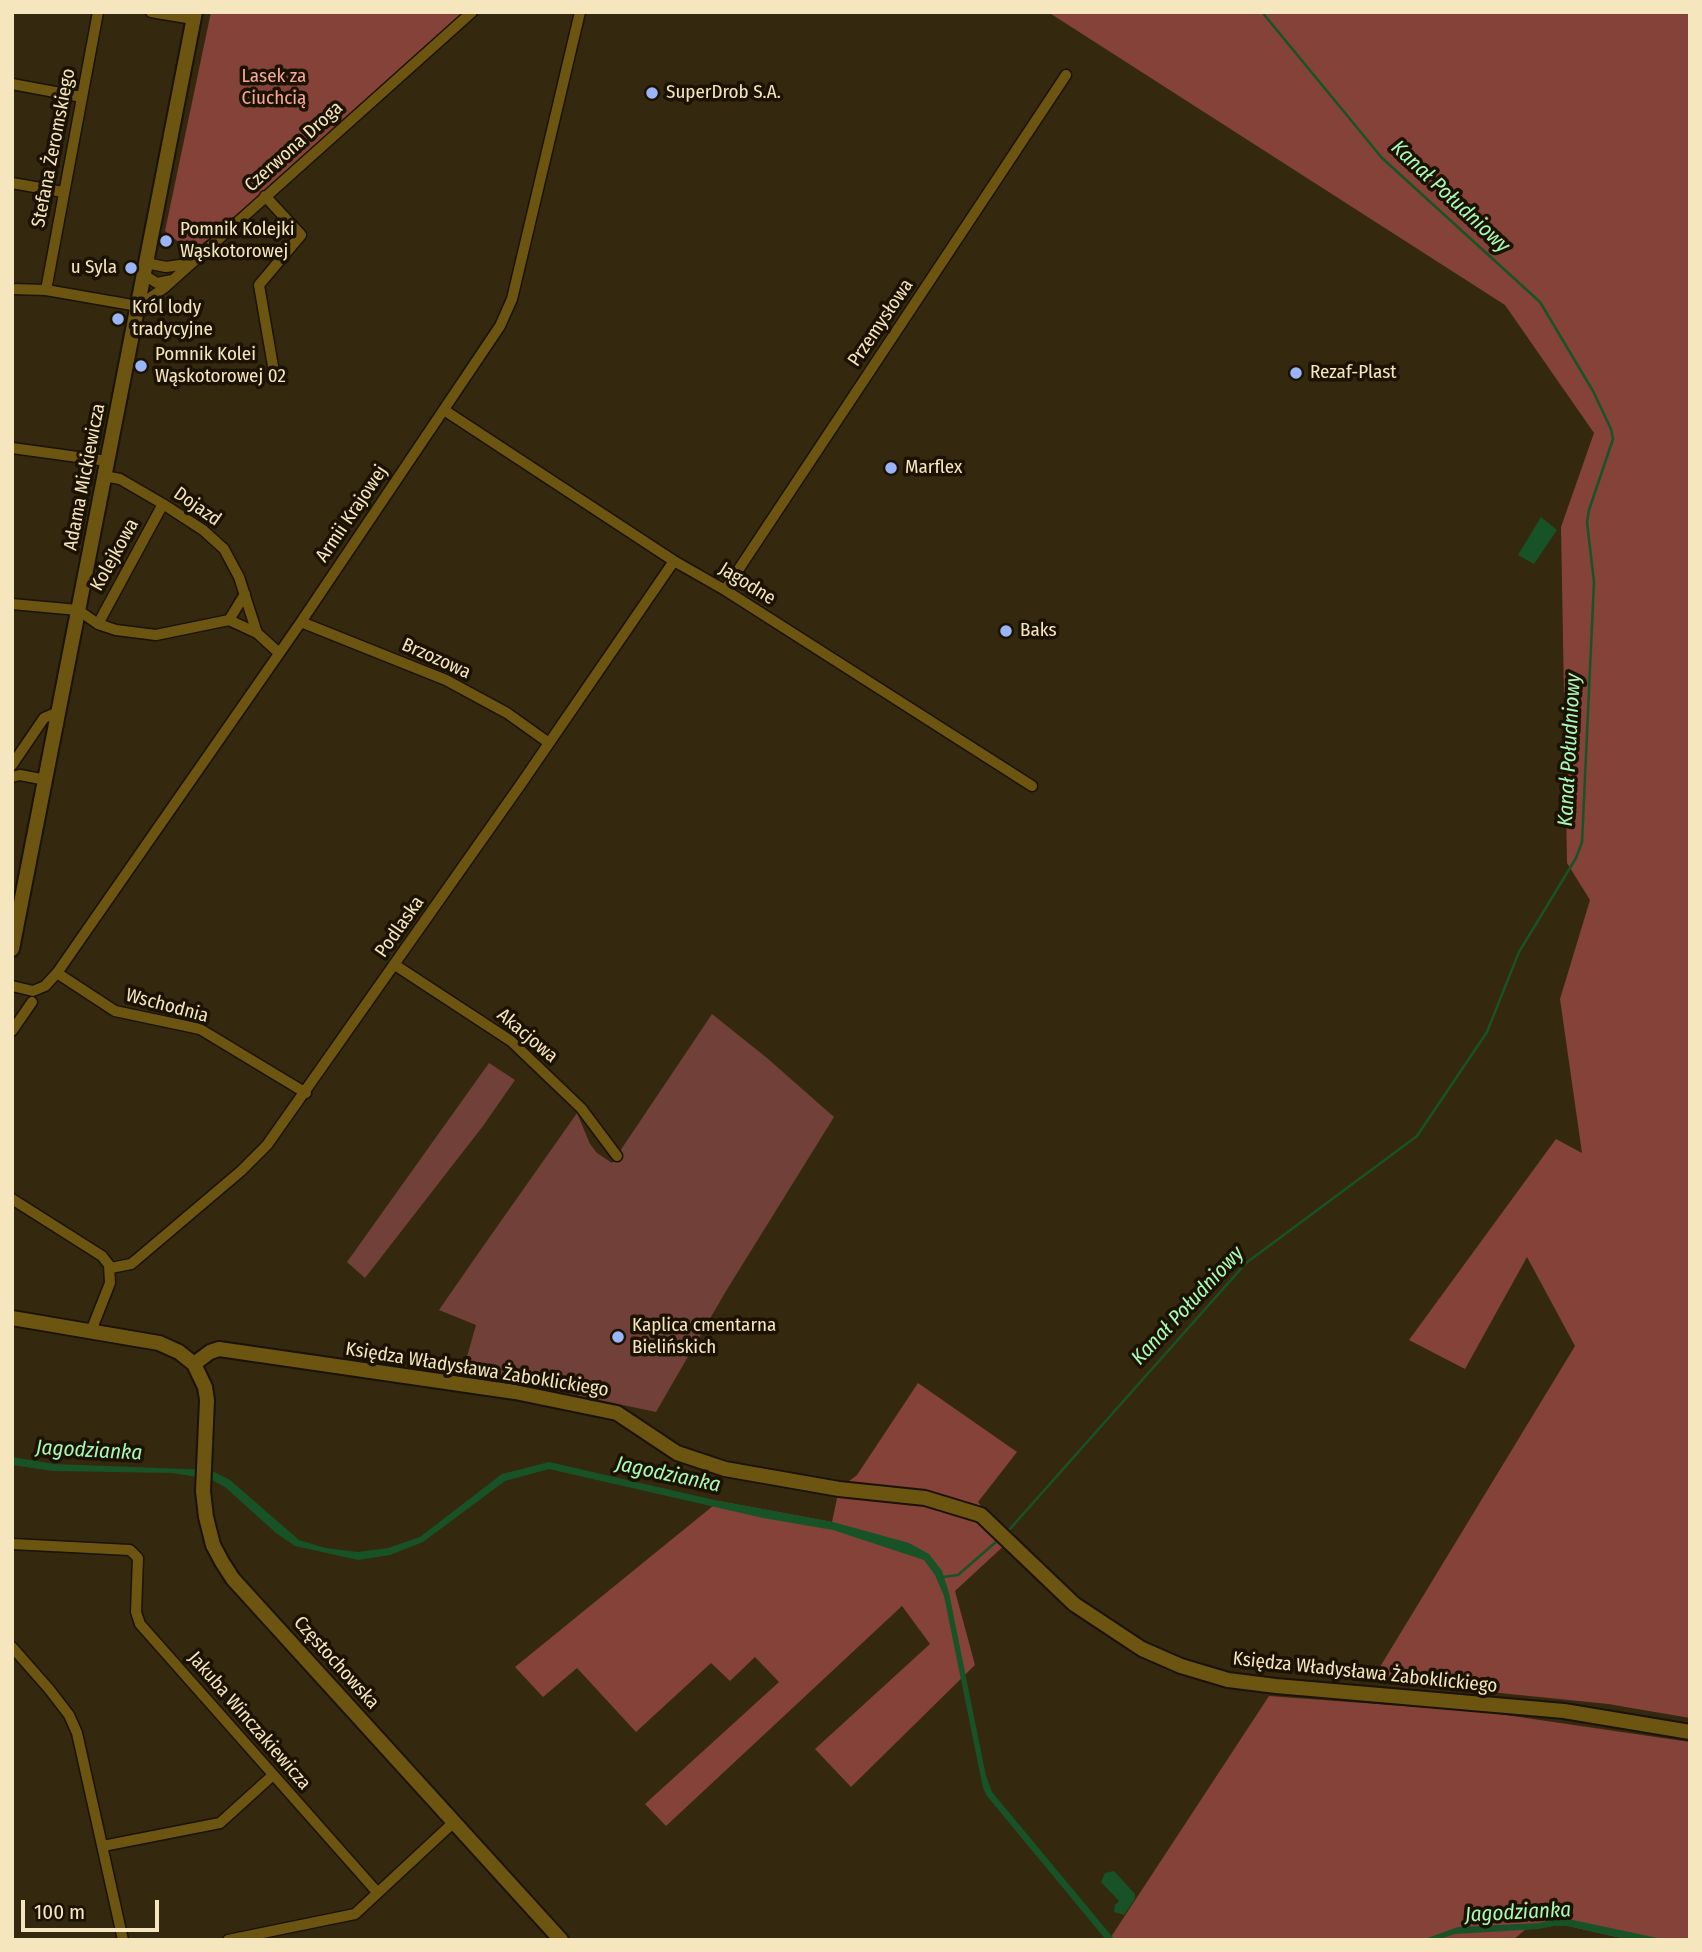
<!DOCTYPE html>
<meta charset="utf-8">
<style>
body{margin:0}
#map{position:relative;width:1702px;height:1952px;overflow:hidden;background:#34290f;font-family:"Fira Sans Condensed",sans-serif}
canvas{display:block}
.frame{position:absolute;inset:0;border:14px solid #f6e6be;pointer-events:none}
.scale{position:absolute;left:21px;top:1900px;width:138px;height:32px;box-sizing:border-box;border:4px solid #f6e6be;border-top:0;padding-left:9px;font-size:21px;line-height:24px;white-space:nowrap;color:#f6e6be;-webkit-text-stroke:5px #1b1200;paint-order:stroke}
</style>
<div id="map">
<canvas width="1702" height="1952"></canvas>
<div class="frame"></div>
<div class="scale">100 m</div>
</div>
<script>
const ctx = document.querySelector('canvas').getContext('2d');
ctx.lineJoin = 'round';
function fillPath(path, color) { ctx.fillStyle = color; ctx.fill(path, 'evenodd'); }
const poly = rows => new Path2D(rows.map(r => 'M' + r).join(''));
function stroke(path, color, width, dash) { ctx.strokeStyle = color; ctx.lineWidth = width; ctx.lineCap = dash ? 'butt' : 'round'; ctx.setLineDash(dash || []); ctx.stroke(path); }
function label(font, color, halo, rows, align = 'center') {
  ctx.font = font + ' "Fira Sans Condensed",sans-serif'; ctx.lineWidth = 7; ctx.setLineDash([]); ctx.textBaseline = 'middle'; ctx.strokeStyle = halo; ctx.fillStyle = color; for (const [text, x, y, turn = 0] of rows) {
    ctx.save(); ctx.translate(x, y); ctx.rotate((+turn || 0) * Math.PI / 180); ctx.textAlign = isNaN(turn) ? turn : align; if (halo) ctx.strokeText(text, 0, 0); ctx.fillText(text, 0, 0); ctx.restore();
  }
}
fillPath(poly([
 [712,1014,767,1058,834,1117,726,1291,656,1412,491,1377,462,1374,476,1325,439,1310,475,1258,577,1113,590,1144,597,1153,612,1163],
 [489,1063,515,1080,483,1126,365,1278,347,1262]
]), '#704039');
fillPath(poly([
 [211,12,472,12,265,196,191,252,165,231],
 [1048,12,1690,12,1690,1718,1608,1704,1372,1680,1575,1346,1527,1257,1465,1369,1409,1340,1556,1139,1582,1153,1560,999,1590,900,1567,863,1561,527,1594,433,1505,305],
 [918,1383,1017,1452,978,1502,1008,1542,955,1591,975,1665,851,1787,815,1749,930,1644,902,1606,666,1826,645,1804,779,1682,755,1657,730,1681,711,1663,636,1732,577,1668,543,1697,515,1667,719,1501,832,1522,839,1489,857,1475],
 [1269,1696,1485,1712,1690,1742,1690,1940,1630,1940,1568,1926,1553,1926,1526,1929,1513,1940,1109,1940]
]), '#844239');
fillPath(poly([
 [1541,517,1557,530,1534,564,1518,555],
 [12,1457,54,1464,210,1470,230,1480,299,1540,325,1548,358,1552,388,1548,420,1537,502,1474,549,1462,719,1501,833,1522,909,1543,929,1554,942,1571,949,1593,986,1776,992,1792,1115,1940,1106,1940,987,1796,983,1788,944,1596,935,1575,924,1560,833,1530,763,1518,549,1469,505,1481,423,1542,390,1555,358,1560,295,1546,276,1533,225,1487,210,1479,172,1473,53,1471,12,1465],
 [1114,1871,1135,1894,1135,1899,1124,1915,1114,1912,1115,1905,1119,1901,1101,1882,1105,1873],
 [1555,1919,1568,1919,1667,1940,1630,1940,1568,1926,1553,1926,1539,1929,1455,1934,1437,1940,1422,1940,1458,1927,1539,1923]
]), '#185227');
stroke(poly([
 [1009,1530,1246,1263,1417,1136,1487,1032,1519,952,1576,858,1582,842,1594,582,1587,522,1589,510,1613,439,1611,429,1593,391,1540,302,1382,158,1262,12],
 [943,1577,958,1575,997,1541]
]), '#185227', 2.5);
const street = poly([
 [151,12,193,19],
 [12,84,82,97],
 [12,183,63,192],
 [265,196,301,235,259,285,274,372],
 [146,263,166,267,187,264],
 [144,275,157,283,172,280],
 [12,289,46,290,138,306,164,288,472,12],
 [46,290,98,12],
 [444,410,674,561,725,590,1032,786],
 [12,448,107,461],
 [104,476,120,479,163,504,203,530,224,549,239,577,257,633],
 [725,590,1066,75],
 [12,604,78,610,98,624,116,630,156,635,229,620,257,633,279,653],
 [229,620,245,594],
 [301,622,446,680,507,713,549,743],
 [98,624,163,504],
 [12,765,44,718,60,711],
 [12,777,20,775,46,780],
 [395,965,511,1041,581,1108,617,1156],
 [57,973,115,1011,200,1029,306,1093],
 [12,986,33,991,45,986,57,973,301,622,500,326,512,299,580,12],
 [12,1031,32,1002],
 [12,1199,102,1256,109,1265,110,1283,91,1331],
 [111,1268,131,1264,136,1260,241,1171,267,1145,521,784,674,561],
 [12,1544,130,1550,138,1558,136,1612,140,1624,377,1892],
 [12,1647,49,1689,69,1715,77,1733,123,1940],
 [103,1846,220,1823,273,1775],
 [228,1940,355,1914,454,1822]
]);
const secondary = poly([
 [12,949,195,12],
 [12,1318,159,1343,179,1352,194,1364,205,1387,207,1400,203,1491,206,1517,213,1545,222,1562,233,1579,561,1940],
 [194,1364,210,1352,219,1349,515,1392,617,1413,677,1453,725,1469,839,1489,925,1498,981,1515,1074,1604,1142,1649,1181,1666,1228,1680,1276,1686,1564,1711,1690,1732]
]);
stroke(street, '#1b1200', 13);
stroke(secondary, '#1b1200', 18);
stroke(street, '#6c5510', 10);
stroke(secondary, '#6c5510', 14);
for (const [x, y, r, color] of [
 [652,93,7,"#9bb5fd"],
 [166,241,7,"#9bb5fd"],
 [131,268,7,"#9bb5fd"],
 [118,319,7,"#9bb5fd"],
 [141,366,7,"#9bb5fd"],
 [1296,373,7,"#9bb5fd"],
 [891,468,7,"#9bb5fd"],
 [1006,631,7,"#9bb5fd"],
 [618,1337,7,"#9bb5fd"]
]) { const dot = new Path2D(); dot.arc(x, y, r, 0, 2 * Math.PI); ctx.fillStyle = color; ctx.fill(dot); stroke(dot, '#1b1200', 2.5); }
label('19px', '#f9a79b', '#1b1200', [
 ["Lasek za",274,77],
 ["Ciuchcią",274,99]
]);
label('19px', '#f6e6be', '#1b1200', [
 ["SuperDrob S.A.",666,93],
 ["Pomnik Kolejki",180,230],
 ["Wąskotorowej",180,252],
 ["u Syla",117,268,"right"],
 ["Król lody",132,308],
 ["tradycyjne",132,330],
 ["Pomnik Kolei",155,355],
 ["Wąskotorowej 02",155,377],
 ["Rezaf-Plast",1310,373],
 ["Marflex",905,468],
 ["Baks",1020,631],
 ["Kaplica cmentarna",632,1326],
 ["Bielińskich",632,1348]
], 'left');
label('19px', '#f6e6be', '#1b1200', [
 ["Czerwona Droga",294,147,-42],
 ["Stefana Żeromskiego",54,148,-79],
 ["Przemysłowa",881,323,-56],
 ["Adama Mickiewicza",85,477,-79],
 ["Dojazd",197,507,35],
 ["Armii Krajowej",352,514,-56],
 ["Kolejkowa",115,555,-61],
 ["Jagodne",747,584,32],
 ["Brzozowa",436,659,24],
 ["Podlaska",400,927,-55],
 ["Wschodnia",167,1006,15],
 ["Akacjowa",527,1036,40],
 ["Księdza Władysława Żaboklickiego",477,1370,9],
 ["Częstochowska",336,1663,48],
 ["Księdza Władysława Żaboklickiego",1365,1673,6],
 ["Jakuba Winczakiewicza",249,1721,49]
]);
label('italic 21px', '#a8fab6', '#1b1200', [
 ["Kanał Południowy",1450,197,43],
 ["Kanał Południowy",1570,750,-87],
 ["Kanał Południowy",1188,1306,-47],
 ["Jagodzianka",89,1451,3],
 ["Jagodzianka",668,1475,12],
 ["Jagodzianka",1518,1913,-3]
]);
</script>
